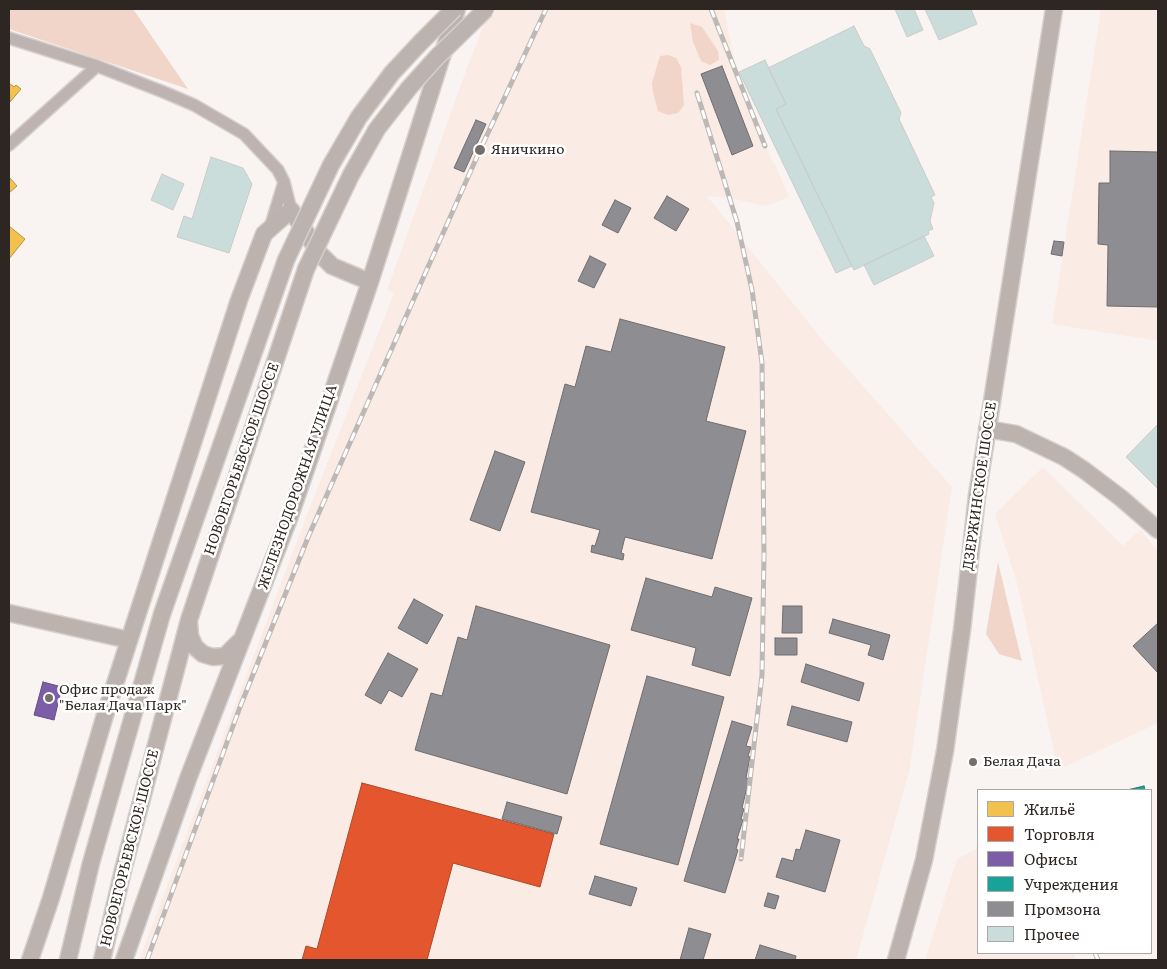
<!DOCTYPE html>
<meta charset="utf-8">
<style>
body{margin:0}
#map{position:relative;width:1167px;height:969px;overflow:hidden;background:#f9f4f2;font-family:Literata,serif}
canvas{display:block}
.frame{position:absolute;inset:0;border:10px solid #2e2622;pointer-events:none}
.legend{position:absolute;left:977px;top:789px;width:175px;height:165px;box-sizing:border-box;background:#fff;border:1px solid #aba8a7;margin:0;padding:6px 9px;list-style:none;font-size:15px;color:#2e2622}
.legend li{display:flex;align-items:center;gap:10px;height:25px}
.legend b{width:25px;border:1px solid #aba8a7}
</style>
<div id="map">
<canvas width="1167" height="969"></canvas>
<div class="frame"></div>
<ul class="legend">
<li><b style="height:14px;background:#f2c14e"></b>Жильё</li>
<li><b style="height:14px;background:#e4572e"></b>Торговля</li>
<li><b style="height:14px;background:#7b5ea7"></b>Офисы</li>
<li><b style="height:14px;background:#17a398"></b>Учреждения</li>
<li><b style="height:14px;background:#8d8d92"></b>Промзона</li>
<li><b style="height:14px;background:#cadddb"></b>Прочее</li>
</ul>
</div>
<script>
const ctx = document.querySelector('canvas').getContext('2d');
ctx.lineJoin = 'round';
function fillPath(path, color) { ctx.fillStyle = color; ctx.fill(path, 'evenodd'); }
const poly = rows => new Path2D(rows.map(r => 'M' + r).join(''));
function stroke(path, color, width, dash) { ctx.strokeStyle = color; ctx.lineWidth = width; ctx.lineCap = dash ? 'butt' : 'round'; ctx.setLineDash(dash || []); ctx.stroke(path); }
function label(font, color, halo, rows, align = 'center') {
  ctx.font = font + ' Literata,serif'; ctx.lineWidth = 5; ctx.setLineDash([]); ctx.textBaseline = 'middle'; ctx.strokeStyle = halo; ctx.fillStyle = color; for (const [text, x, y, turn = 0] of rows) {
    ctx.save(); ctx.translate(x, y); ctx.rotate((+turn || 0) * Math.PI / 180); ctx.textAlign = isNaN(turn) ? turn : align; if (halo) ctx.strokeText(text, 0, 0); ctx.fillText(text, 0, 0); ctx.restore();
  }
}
fillPath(poly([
 [490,9,724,9,735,64,771,159,775,164,789,197,766,206,730,198,707,196,825,343,952,487,909,772,856,960,139,960,298,538,394,293,387,290,467,68],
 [1101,9,1158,9,1158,341,1052,324],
 [1043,467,1123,546,1140,530,1158,551,1158,723,1058,770,1017,583,995,514],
 [978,848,978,953,1074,953,1076,960,925,960,957,859]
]), '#faebe4');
fillPath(poly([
 [9,9,133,9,188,89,9,29],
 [690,23,702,27,718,51,719,60,710,65,701,61,693,42],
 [668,55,676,58,681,67,684,105,678,113,668,115,658,111,653,92,652,83,660,56],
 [998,562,1016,637,1022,661,999,654,986,634]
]), '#f1d5c8');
const homes = poly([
 [9,83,14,87,16,85,21,89,10,102,9,83],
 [9,177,17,186,9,193,9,177],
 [9,226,25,239,9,259,9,226]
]);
fillPath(homes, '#f2c14e');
stroke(homes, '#b79241', 1);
const shops = poly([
 [362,783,554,834,540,887,453,863,427,960,302,960,306,946,317,949,362,783]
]);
fillPath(shops, '#e4572e');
stroke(shops, '#ad482a', 1);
const offices = poly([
 [43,682,62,687,54,720,34,715,43,682]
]);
fillPath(offices, '#7b5ea7');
stroke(offices, '#644d7f', 1);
const public = poly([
 [1144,786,1145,790,1127,790,1144,786]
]);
fillPath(public, '#17a398');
stroke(public, '#1e7e75', 1);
const industry = poly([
 [722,66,753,146,732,155,701,74,722,66],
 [476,120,486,124,464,172,454,168,476,120],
 [1110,151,1158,152,1158,307,1107,306,1108,245,1098,244,1099,183,1110,183,1110,151],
 [667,196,689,209,676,231,654,218,667,196],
 [615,200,631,208,618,233,602,225,615,200],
 [1054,241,1064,242,1062,256,1051,254,1054,241],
 [590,256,606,264,594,288,578,281,590,256],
 [620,319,725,347,706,421,746,431,712,559,625,537,621,553,624,554,623,560,591,552,592,545,595,546,600,530,531,512,565,384,575,387,586,346,611,352,620,319],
 [495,451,525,462,500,531,470,520,495,451],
 [646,578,712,597,715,587,752,598,730,676,692,665,696,648,631,630,646,578],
 [414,599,443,615,427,644,398,628,414,599],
 [476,606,610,645,567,794,415,750,431,693,442,696,458,637,467,640,476,606],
 [783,606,802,606,802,633,782,633,783,606],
 [833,619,890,635,883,660,868,655,871,645,829,633,833,619],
 [1158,623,1158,673,1133,646,1158,623],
 [775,638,797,638,797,655,775,655,775,638],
 [388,653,418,669,402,697,389,690,381,704,365,695,388,653],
 [806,664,864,683,859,701,801,682,806,664],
 [647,676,724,697,678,865,600,844,647,676],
 [792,706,852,722,847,742,787,725,792,706],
 [732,721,752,727,746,746,751,747,748,756,750,757,746,778,749,779,742,808,744,809,741,819,743,820,737,839,739,839,736,849,738,850,725,893,684,881,732,721],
 [507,802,562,817,557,834,502,819,507,802],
 [806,830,840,840,825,892,776,877,782,858,793,861,796,849,800,850,806,830],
 [595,876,637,888,631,906,589,894,595,876],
 [768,893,779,896,775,909,764,906,768,893],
 [689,928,711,934,703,960,680,960,689,928],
 [760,945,796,956,795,960,755,960,760,945]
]);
fillPath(industry, '#8d8d92');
stroke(industry, '#706e70', 1);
const building = poly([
 [895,9,914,9,923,30,907,37,895,9],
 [925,9,971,9,977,24,939,40,925,9],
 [854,26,864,46,870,49,901,113,899,119,935,195,931,197,934,203,930,221,933,229,928,231,929,234,854,270,776,109,786,104,768,68,854,26],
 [765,60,786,104,776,109,852,266,836,273,739,72,765,60],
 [211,157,243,168,252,184,229,253,177,237,184,216,192,219,211,157],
 [162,174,184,184,173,210,151,200,162,174],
 [924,236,934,256,874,285,864,265,924,236],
 [1158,424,1158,489,1126,457,1158,424]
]);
fillPath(building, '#cadddb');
stroke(building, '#c9cccb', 1);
const street = poly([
 [9,38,97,66,166,93,194,105,244,134,278,170,284,182,291,210],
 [9,145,97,66],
 [270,228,284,182]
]);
const secondary = poly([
 [987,429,1016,434,1064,457,1084,470,1121,498,1158,530],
 [9,613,129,640],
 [189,622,190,636,195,647,203,654,213,657,225,656,239,642],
 [30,960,51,898,105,715,239,300,264,234,291,210,320,254,332,266,370,282],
 [68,960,91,863,162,614,286,260],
 [102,960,123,870,189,620,306,269],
 [124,960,189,776,290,516,370,282,457,9],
 [896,960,924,860,945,751,962,630,977,496,1054,9]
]);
stroke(street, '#d4d0cd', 14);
stroke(secondary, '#d4d0cd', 19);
stroke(street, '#beb3b0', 11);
stroke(secondary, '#bdb3ae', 16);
const rail = poly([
 [711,9,765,146],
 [697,93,737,222,752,290,762,363,764,554,762,675,741,859],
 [1095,953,1098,960],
 [147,960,240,707,309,535,480,150,546,9]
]);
stroke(rail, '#beb8b5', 5);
stroke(rail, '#fff', 3, [9]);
const secondaryBridge = poly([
 [286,260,331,165,359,117,392,73,420,43,454,9],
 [306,269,351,175,377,129,409,88,436,58,486,9]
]);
stroke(secondaryBridge, '#d4d0cd', 19, []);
stroke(secondaryBridge, '#bdb3ae', 16);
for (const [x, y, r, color] of [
 [480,150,6,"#756e6b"],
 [49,698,5,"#756e6b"],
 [973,762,5,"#756e6b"]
]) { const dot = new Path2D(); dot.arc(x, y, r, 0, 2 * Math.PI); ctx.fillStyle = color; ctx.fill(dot); stroke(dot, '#fff', 2); }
label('14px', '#2e2622', '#fff', [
 ["Яничкино",491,150],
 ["Офис продаж",59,690],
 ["\"Белая Дача Парк\"",59,706],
 ["Белая Дача",983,762]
], 'left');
label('14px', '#2e2622', '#fff', [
 ["НОВОЕГОРЬЕВСКОЕ ШОССЕ",242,459,-71],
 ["ДЗЕРЖИНСКОЕ ШОССЕ",980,486,-82],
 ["ЖЕЛЕЗНОДОРОЖНАЯ УЛИЦА",298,487,-71],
 ["НОВОЕГОРЬЕВСКОЕ ШОССЕ",130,848,-76]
]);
</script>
